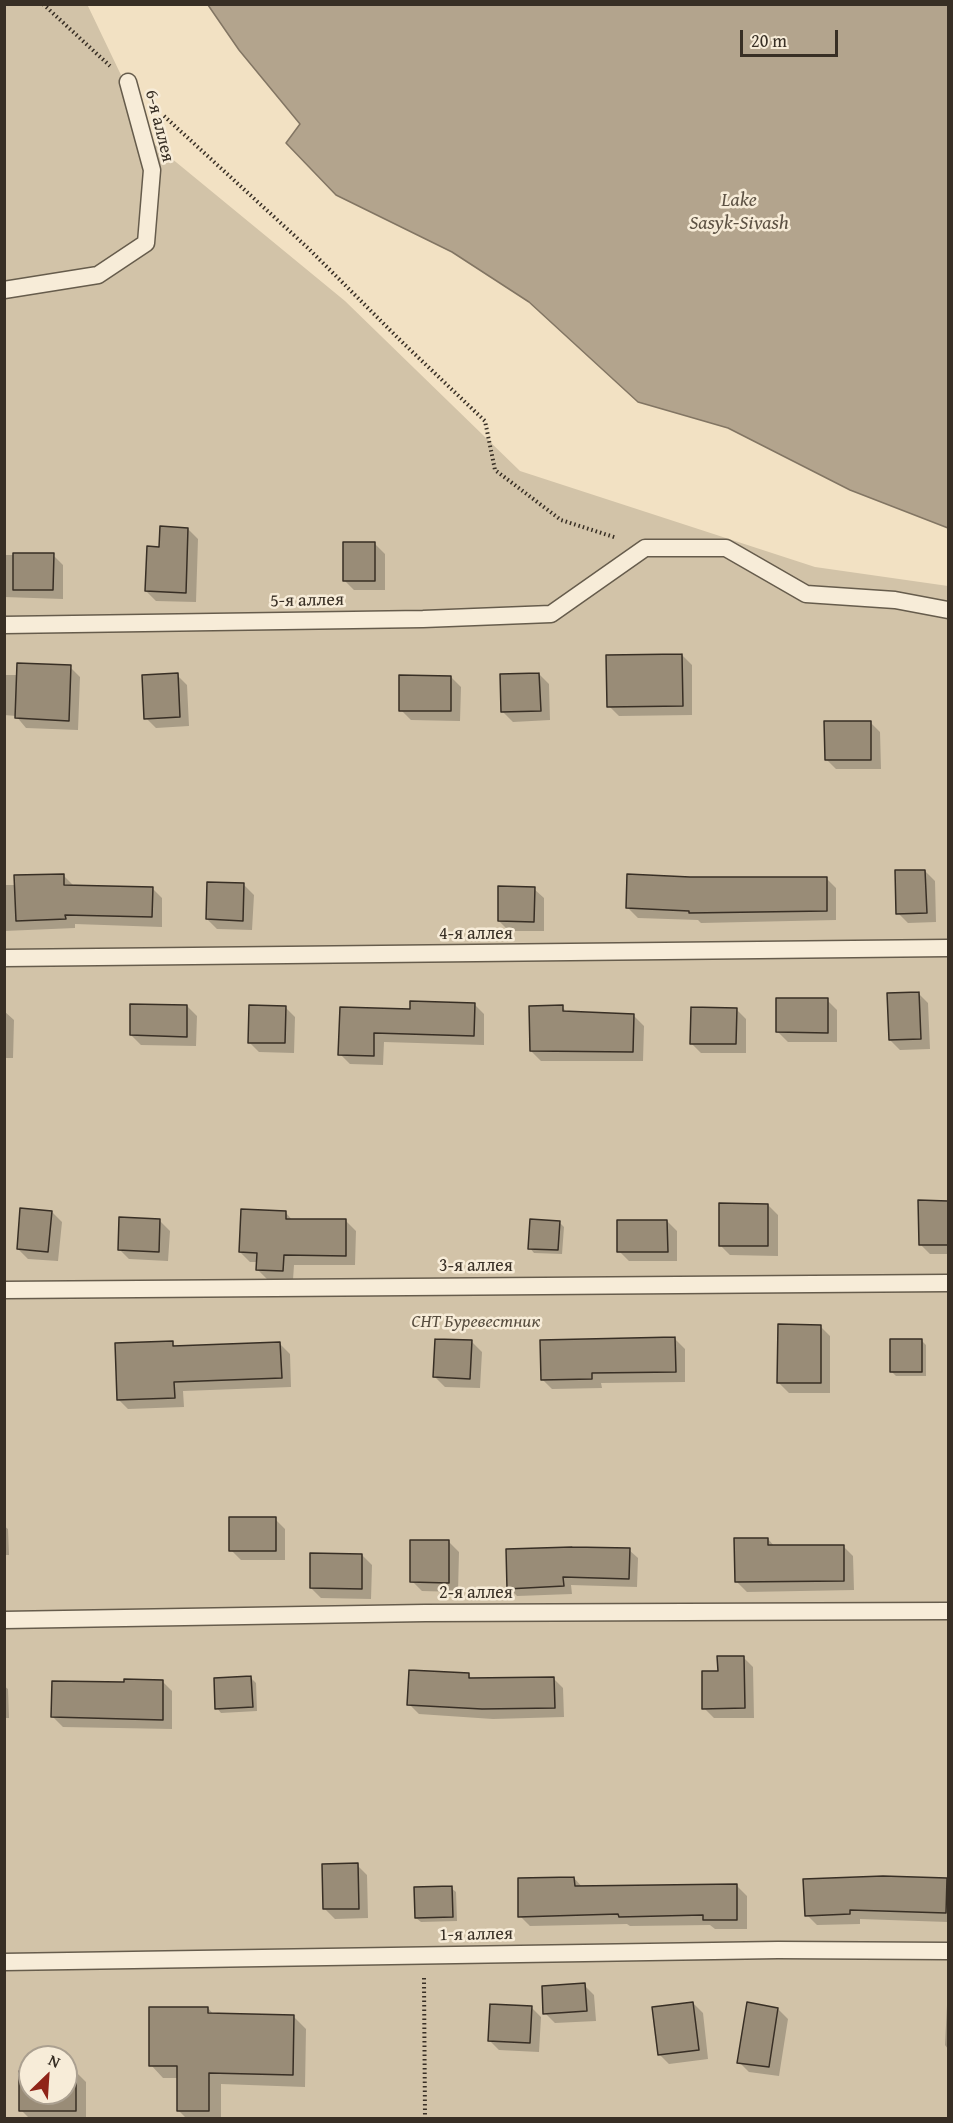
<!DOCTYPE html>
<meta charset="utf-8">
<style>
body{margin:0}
#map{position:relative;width:953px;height:2123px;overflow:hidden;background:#f2e1c3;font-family:"Gentium Book Plus",serif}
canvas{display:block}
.frame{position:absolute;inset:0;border:6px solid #382f25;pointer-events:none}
.north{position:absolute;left:18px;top:2045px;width:60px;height:60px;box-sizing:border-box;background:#f7ecd8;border:2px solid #aba090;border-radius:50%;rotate:25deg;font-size:16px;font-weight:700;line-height:24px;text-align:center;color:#382f25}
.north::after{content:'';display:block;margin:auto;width:21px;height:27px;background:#8f2418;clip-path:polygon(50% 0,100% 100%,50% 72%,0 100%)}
.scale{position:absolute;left:740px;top:30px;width:98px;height:27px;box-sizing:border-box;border:3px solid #382f25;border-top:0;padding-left:8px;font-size:18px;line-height:21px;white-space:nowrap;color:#382f25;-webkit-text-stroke:4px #f7ecd8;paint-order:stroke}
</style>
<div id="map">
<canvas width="953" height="2123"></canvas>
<div class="frame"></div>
<div class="north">N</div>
<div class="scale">20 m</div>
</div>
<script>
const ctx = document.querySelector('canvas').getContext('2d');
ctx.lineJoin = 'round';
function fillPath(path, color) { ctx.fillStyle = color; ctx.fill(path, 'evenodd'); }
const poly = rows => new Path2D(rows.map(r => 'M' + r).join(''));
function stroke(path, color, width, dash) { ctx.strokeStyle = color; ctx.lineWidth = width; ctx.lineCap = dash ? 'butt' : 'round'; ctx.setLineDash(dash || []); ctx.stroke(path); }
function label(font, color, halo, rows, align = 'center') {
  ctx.font = font + ' "Gentium Book Plus",serif'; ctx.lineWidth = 5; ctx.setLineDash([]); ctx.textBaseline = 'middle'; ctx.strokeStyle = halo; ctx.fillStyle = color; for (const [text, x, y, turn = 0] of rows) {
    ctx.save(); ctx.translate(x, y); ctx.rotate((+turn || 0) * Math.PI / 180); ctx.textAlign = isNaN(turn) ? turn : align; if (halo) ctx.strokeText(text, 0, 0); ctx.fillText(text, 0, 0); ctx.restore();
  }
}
fillPath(poly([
 [87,4,154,144,345,301,520,471,815,567,948,586,948,2118,5,2118,4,5],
 [30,2057,66,2057,66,2093,30,2093]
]), '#d2c3a8');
const water = poly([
 [208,5,948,5,948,528,850,490,728,428,638,402,529,302,452,252,336,195,286,143,300,124,239,50,208,5]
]);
fillPath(water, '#b3a48d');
stroke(water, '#827563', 1.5);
fillPath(poly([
 [188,529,198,539,196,602,156,601,146,591],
 [375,544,385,554,385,590,354,590,344,580],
 [4,555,53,555,63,565,63,599,4,597],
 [682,655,692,665,692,715,619,716,609,706],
 [70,667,80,677,78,730,26,728,16,716,4,715,4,675,18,675],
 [539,674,549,684,550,720,513,722,503,712],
 [177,675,187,685,189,726,156,728,146,718],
 [451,677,461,687,460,721,411,720,401,710],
 [870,722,880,732,881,769,836,769,826,759],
 [925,871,935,881,936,922,908,923,898,913],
 [63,875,73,885,152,888,162,898,162,927,75,924,75,928,4,931,4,885,16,885],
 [826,878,836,888,836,920,701,923,698,920,638,918,628,908],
 [244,885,254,895,252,930,217,929,207,919],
 [534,889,544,898,544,931,509,931,499,921],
 [918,993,928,1003,930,1049,900,1050,890,1040],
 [827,1000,837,1010,837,1042,788,1042,778,1032],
 [474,1004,484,1014,484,1045,384,1042,383,1065,350,1064,340,1054,341,1009,411,1011],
 [187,1006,197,1016,196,1046,141,1045,131,1035],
 [285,1007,295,1017,294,1053,259,1052,249,1042],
 [562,1007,568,1013,634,1016,644,1026,643,1061,541,1061,531,1051],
 [736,1009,746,1019,746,1053,701,1053,691,1043],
 [4,1011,14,1020,13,1058,4,1058],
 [920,1202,948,1202,948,1254,930,1254,920,1244],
 [768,1205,778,1215,778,1256,730,1255,720,1245],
 [52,1212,62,1222,58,1261,28,1259,18,1249],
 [286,1213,293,1221,346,1221,356,1231,355,1265,294,1265,293,1280,267,1279,257,1269,258,1262,250,1262,240,1252],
 [160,1221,170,1231,168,1261,129,1259,119,1249],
 [667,1221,677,1231,677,1261,629,1261,619,1251],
 [559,1222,564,1227,562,1254,534,1253,530,1248],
 [820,1326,830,1336,830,1393,789,1393,779,1383],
 [675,1339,685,1349,685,1382,601,1383,602,1388,552,1389,542,1379],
 [921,1340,926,1345,926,1376,896,1376,891,1371],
 [472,1342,482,1352,480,1388,445,1387,435,1377],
 [172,1343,177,1348,280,1344,290,1354,291,1387,183,1391,184,1407,128,1409,118,1399],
 [275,1519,285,1529,285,1560,241,1560,231,1550],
 [4,1526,8,1529,9,1555,4,1555],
 [768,1539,775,1547,843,1546,853,1556,854,1590,747,1592,737,1582],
 [449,1542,459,1552,458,1592,422,1591,412,1581],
 [629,1550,638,1558,637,1587,571,1585,572,1594,517,1596,509,1588],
 [362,1555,372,1565,371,1599,321,1598,311,1588],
 [743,1657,753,1667,754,1718,714,1718,704,1708,719,1673],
 [468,1675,473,1680,553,1678,563,1688,564,1717,493,1719,419,1714,409,1704],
 [251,1678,256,1683,257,1711,221,1713,217,1708],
 [162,1681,172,1691,172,1729,63,1727,53,1717,125,1683],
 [4,1686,8,1689,9,1718,4,1718],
 [357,1865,367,1875,368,1918,335,1919,325,1909],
 [883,1877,948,1879,948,1922,860,1919,860,1924,817,1925,807,1915],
 [574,1878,583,1888,737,1886,747,1896,747,1929,715,1929,710,1925,630,1926,627,1924,530,1926,520,1916],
 [451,1888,456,1892,457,1921,421,1922,416,1918],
 [584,1985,594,1995,596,2021,555,2023,545,2013],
 [693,2003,703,2013,708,2059,669,2064,659,2054],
 [947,2005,948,2005,948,2049,945,2045],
 [531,2007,541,2017,539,2052,499,2050,489,2040],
 [208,2008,214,2015,293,2016,306,2029,305,2087,221,2084,221,2118,186,2118,178,2110,178,2078,163,2078,151,2065],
 [778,2009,788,2019,779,2076,749,2072,739,2062],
 [30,2072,30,2093,66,2093,66,2072,76,2072,86,2082,86,2118,29,2118,21,2110]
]), '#0003');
const building = poly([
 [160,526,188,528,186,593,145,591,147,546,159,547,160,526],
 [343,542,375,542,375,581,343,581,343,542],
 [13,553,54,553,53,590,13,590,13,553],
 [682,654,683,706,607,707,606,655,682,654],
 [17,663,71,665,69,721,15,718,17,663],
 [178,673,180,717,144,719,142,675,178,673],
 [539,673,541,711,501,712,500,674,539,673],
 [399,675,451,676,451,711,399,711,399,675],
 [824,721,871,721,871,760,825,760,824,721],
 [895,870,925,870,927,913,896,914,895,870],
 [64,874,64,885,153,887,152,917,65,915,66,919,16,921,14,875,64,874],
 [627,874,690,877,827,877,827,911,689,913,689,911,626,908,627,874],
 [207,882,244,883,243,921,206,919,207,882],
 [498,886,535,887,534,922,498,921,498,886],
 [919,992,921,1039,889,1040,887,993,919,992],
 [776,998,828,998,828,1033,776,1032,776,998],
 [410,1001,475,1003,474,1036,374,1033,374,1056,338,1055,340,1007,410,1009,410,1001],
 [130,1004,187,1005,187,1037,130,1035,130,1004],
 [249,1005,286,1006,285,1043,248,1043,249,1005],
 [563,1005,563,1011,634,1014,633,1052,530,1051,529,1006,563,1005],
 [691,1007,737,1008,736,1044,690,1044,691,1007],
 [918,1200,948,1201,948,1245,919,1245,918,1200],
 [719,1203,768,1204,768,1246,719,1246,719,1203],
 [20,1208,52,1211,48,1252,17,1249,20,1208],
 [241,1209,286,1211,286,1219,346,1219,346,1256,284,1255,283,1271,256,1270,257,1253,239,1252,241,1209],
 [119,1217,160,1219,159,1252,118,1250,119,1217],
 [530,1219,560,1221,558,1250,528,1249,530,1219],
 [617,1220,667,1220,668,1252,617,1252,617,1220],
 [778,1324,821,1325,821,1383,777,1383,778,1324],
 [675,1337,676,1372,592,1373,592,1379,541,1380,540,1340,675,1337],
 [435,1339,472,1340,470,1379,433,1377,435,1339],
 [890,1339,922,1339,922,1372,890,1372,890,1339],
 [173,1341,173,1346,280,1342,282,1378,174,1382,175,1398,117,1400,115,1343,173,1341],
 [229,1517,276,1517,276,1551,229,1551,229,1517],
 [734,1538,768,1538,768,1545,844,1545,844,1581,735,1582,734,1538],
 [410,1540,449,1540,449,1583,410,1582,410,1540],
 [572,1547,630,1548,629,1579,563,1577,564,1586,507,1589,506,1549,572,1547],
 [310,1553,362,1554,362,1589,310,1588,310,1553],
 [717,1656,744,1656,745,1708,702,1709,702,1671,718,1671,717,1656],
 [409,1670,469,1673,469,1678,554,1677,555,1708,482,1709,407,1705,409,1670],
 [251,1676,253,1707,215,1709,214,1678,251,1676],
 [124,1679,163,1680,163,1720,51,1717,52,1681,124,1682,124,1679],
 [358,1863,359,1909,323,1909,322,1864,358,1863],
 [883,1876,947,1878,946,1913,850,1910,850,1914,805,1916,803,1879,883,1876],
 [574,1877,575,1886,737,1884,737,1920,703,1920,703,1915,619,1917,618,1914,518,1917,518,1878,574,1877],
 [452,1886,453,1917,415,1918,414,1887,452,1886],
 [585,1983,587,2011,543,2014,542,1986,585,1983],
 [693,2002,699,2050,658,2055,652,2007,693,2002],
 [747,2002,778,2008,769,2067,737,2063,747,2002],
 [490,2004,532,2006,530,2043,488,2041,490,2004],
 [149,2007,208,2007,208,2013,294,2015,293,2075,209,2073,209,2111,177,2111,177,2066,149,2066,149,2007],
 [19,2071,30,2071,30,2093,66,2093,66,2071,76,2071,76,2111,19,2111,19,2071]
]);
fillPath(building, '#998c77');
stroke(building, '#382f25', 1.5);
const lane = poly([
 [4,290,98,275,146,243,152,170,128,82],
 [4,625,423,619,551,614,645,548,726,548,806,594,895,600,948,610],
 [4,958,948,948],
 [4,1290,948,1283],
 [4,1620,425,1613,948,1611],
 [4,1962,778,1950,948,1951]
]);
stroke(lane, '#665c4c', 19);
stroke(poly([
 [43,4,110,66],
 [164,116,308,248,401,341,485,421,495,470,561,520,617,538],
 [424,1978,425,2118]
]), '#382f25', 4, [1.5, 3]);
stroke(lane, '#f7ecd8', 16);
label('18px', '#382f25', '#f7ecd8', [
 ["6-я аллея",159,126,76],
 ["5-я аллея",307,601,-1],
 ["4-я аллея",476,934],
 ["3-я аллея",476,1266],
 ["2-я аллея",476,1593],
 ["1-я аллея",476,1935,-1]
]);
label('italic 18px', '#574d3f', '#f7ecd8', [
 ["СНТ Буревестник",476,1322]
]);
label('italic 20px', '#5d5244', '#f7ecd8', [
 ["Lake",739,201],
 ["Sasyk-Sivash",739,224]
]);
</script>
